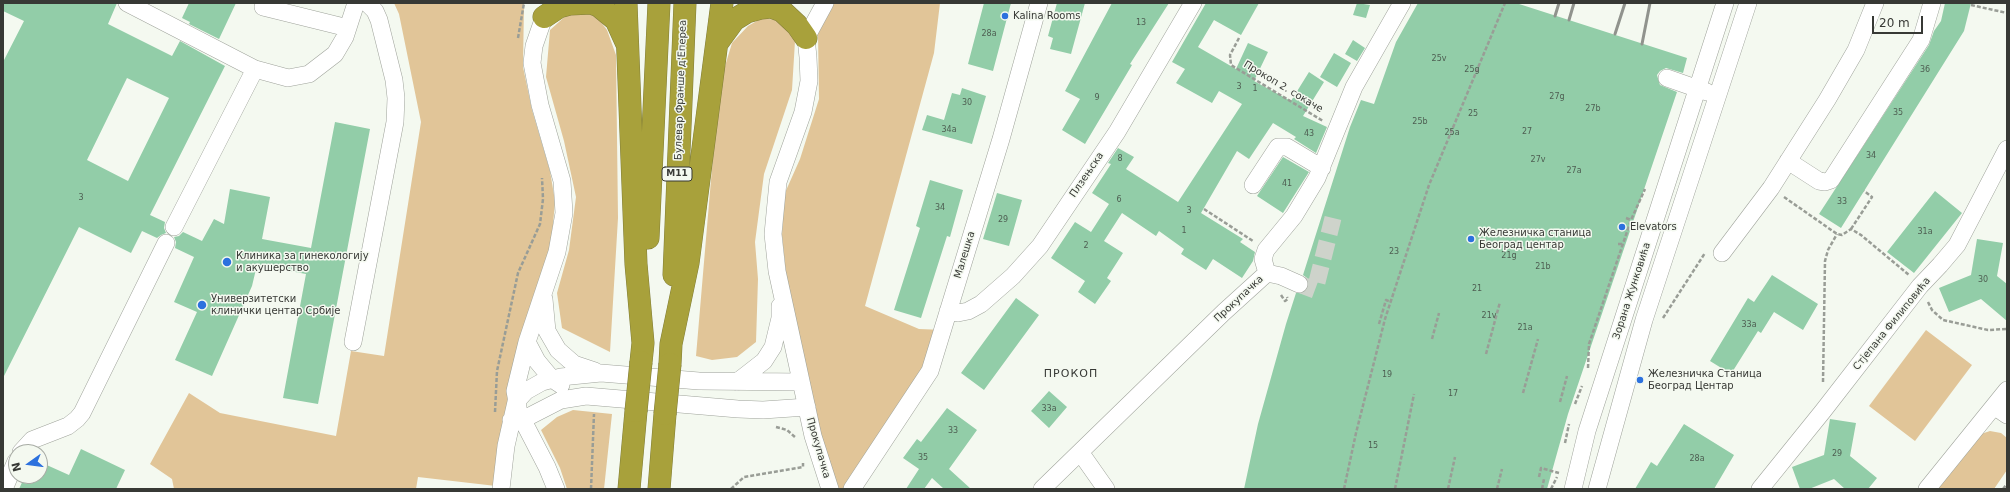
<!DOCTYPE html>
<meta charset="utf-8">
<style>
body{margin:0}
#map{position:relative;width:2010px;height:492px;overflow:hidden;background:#f4f9f0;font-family:"DejaVu Sans",sans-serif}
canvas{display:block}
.frame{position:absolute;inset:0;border:4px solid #373935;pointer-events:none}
.north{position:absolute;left:8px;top:444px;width:40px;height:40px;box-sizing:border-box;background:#f4f9f0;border:1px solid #a8aca5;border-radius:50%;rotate:256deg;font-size:11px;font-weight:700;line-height:16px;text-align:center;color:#373935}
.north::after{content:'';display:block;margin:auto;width:14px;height:18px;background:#2c71de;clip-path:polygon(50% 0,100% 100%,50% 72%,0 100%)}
.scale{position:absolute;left:1872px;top:16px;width:51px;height:18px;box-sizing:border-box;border:2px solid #373935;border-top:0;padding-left:5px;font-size:12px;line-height:14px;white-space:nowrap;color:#373935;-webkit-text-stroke:3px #f4f9f0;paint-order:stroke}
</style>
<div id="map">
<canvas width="2010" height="492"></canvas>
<div class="frame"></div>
<div class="north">N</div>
<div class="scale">20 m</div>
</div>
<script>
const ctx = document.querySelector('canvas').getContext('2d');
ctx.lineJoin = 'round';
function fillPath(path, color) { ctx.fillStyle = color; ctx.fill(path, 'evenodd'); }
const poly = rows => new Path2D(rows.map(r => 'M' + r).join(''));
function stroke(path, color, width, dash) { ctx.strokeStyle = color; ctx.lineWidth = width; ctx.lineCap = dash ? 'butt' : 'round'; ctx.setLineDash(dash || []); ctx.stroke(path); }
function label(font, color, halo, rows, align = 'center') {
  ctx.font = font + ' "DejaVu Sans",sans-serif'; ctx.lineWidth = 3; ctx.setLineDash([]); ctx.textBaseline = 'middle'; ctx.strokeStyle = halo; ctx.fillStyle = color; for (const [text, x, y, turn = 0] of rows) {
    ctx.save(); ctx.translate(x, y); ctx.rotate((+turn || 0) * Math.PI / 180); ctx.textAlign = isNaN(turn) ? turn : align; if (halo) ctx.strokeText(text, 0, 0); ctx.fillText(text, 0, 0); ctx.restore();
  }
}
fillPath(poly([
 [394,3,524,3,523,67,532,110,550,171,555,201,551,249,533,297,508,398,496,486,418,477,416,489,174,489,172,479,150,464,189,393,220,413,336,436,351,351,384,356,421,122,399,14],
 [833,3,940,3,934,53,865,306,919,329,944,330,927,384,844,489,838,489,817,430,786,275,782,235,784,195,800,159,819,99,818,33],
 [569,13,594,13,607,30,616,55,618,218,610,352,562,328,557,293,569,250,576,197,564,141,546,77,550,30],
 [762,18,777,20,786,28,795,41,792,90,764,174,755,242,758,279,756,342,737,357,712,360,696,356,719,86,732,43,748,26],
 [1926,330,1972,365,1915,441,1869,406],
 [573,410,612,414,604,489,567,489,560,468,541,430,557,417],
 [1990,431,2001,433,2007,438,2007,470,1994,489,1937,489,1981,434]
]), '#e1c598');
fillPath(poly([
 [3,3,117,3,108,24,172,56,180,41,225,66,150,215,165,222,164,228,166,233,161,235,157,238,142,231,131,253,79,227,3,378,3,62,24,21,3,11],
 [127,78,169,98,128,181,87,160],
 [189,3,236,3,219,39,189,24,190,22,182,18],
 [984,3,1011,3,993,71,968,64],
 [1057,3,1085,3,1071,54,1050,49,1053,38,1048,36],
 [1112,3,1169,3,1130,64,1132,65,1085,144,1062,130,1080,99,1065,91],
 [1206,3,1259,3,1241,35,1214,20,1198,47,1236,69,1248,43,1268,52,1254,81,1291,101,1309,72,1324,82,1303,116,1327,127,1316,153,1294,139,1296,137,1273,123,1249,159,1237,151,1201,213,1243,239,1240,242,1255,252,1253,261,1242,278,1213,259,1206,270,1181,254,1184,249,1159,231,1156,236,1122,213,1104,241,1123,253,1107,278,1111,281,1095,304,1078,292,1085,281,1051,258,1075,222,1091,232,1109,204,1092,193,1111,164,1108,163,1118,148,1134,157,1126,169,1178,202,1242,104,1219,91,1212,103,1176,83,1185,69,1172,62],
 [1357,3,1370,5,1366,18,1353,15],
 [1418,3,1516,3,1687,58,1683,73,1666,68,1660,71,1657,75,1660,85,1677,92,1568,414,1547,489,1244,489,1258,424,1286,324,1296,293,1305,292,1308,288,1307,278,1303,275,1350,127,1361,100,1374,104,1396,42],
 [1945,3,1971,3,1964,31,1841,228,1819,214,1929,45,1934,31,1941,21],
 [1353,40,1365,48,1357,61,1345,54],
 [1334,53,1351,63,1337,87,1320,77],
 [962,88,986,96,972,144,922,130,927,115,944,120,952,93,960,95],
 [335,122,370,129,318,404,283,398,306,274,257,265,252,286,212,376,175,360,197,312,174,302,194,257,175,248,176,242,174,237,179,236,183,232,202,241,214,219,224,224,230,189,270,197,262,239,311,248],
 [1283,157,1309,172,1283,213,1257,196],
 [930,180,963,190,950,237,947,236,921,318,894,310,920,228,916,226],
 [1935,191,1962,213,1914,273,1887,252],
 [997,193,1022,200,1009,246,983,239],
 [1977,239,2003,243,1997,276,2007,284,2007,321,1981,299,1949,312,1939,288,1971,275],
 [1772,275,1818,304,1803,330,1774,312,1761,333,1758,331,1731,374,1710,361,1748,298,1754,302],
 [1016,298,1039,315,984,390,961,373],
 [1049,391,1067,407,1049,428,1031,411],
 [947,408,977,430,949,469,971,489,944,489,932,478,924,489,906,489,919,469,903,458,917,439,921,442],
 [1830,419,1856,423,1850,456,1877,478,1868,489,1845,489,1834,479,1809,489,1800,489,1792,467,1824,455],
 [1684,424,1734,455,1714,489,1635,489,1651,462,1657,466],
 [81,449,125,470,116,489,19,489,25,476,40,476,40,462,69,475]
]), '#92cda8');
stroke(poly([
 [1299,284,1315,290,1333,218]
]), '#ced3cb', 17, [17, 8]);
const minor = poly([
 [127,3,255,69,288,78,309,74,335,54,345,37,356,3],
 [825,3,806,38,808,57,809,81,803,112,778,182,773,234,777,271,813,436,830,489],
 [263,7,348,28],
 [544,17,534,46,532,63,540,105,562,181,564,213,557,252,527,342,515,391,519,413,547,467,556,489],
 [1667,78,1707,92],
 [1788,161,1819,181,1825,182,1831,180,1921,40,1932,3],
 [1253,185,1278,147,1287,147,1322,168],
 [174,227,255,69],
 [1722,253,1771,188,1827,100,1856,50,1875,3],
 [1267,273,1263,259,1266,250,1294,216,1317,178,1354,87,1402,3],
 [1267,273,1281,276,1299,284],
 [544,299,547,331,558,350,574,364,595,371],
 [948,311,958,313,968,311,981,304,1013,276,1040,246,1117,132,1193,3],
 [353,342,395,122,396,98,394,80,379,20,375,11,367,3],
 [527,342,537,361,552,379,561,385],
 [737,382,764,361,773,347,780,318,780,306],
 [1994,406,2007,415],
 [511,420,522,420,561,400,586,396,738,409,763,410,807,407],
 [21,452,32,440,68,426,77,419,82,413,166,243],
 [1080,452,1106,489],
 [4,489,16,461],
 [501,489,506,446,516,402,526,391,542,382,561,377,601,373,699,381,801,382],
 [852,489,930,371,1001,139,1039,3],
 [1042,489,1224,312,1267,273],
 [1573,489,1587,431,1725,3],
 [1597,489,1644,320,1748,3],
 [1760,489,1823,411,1920,286,1940,265,1957,245,2007,149],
 [1927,489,2007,390]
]);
const highway = poly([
 [626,3,636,264,643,343,641,362],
 [544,17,559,7,570,4,591,3,599,6,616,20,626,42],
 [718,42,734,20,747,12,761,8,771,7,782,11,797,25,806,38],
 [648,238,659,3],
 [674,275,685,3],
 [670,364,671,344,688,263,722,3],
 [629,489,636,411],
 [659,489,665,414]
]);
stroke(minor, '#9fa39b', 18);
stroke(highway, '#807d39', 23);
stroke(poly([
 [1971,5,2007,13],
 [518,38,524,3],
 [1239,38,1230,55,1231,65,1323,121],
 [1784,197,1837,234,1842,235,1851,229,1861,235,1909,275],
 [1204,209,1253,241],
 [1626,218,1631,220],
 [1851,229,1872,197,1864,191],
 [1618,244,1622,244],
 [1281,295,1285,301,1288,299,1287,297],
 [1928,302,1932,310,1943,320,1988,330,2007,329],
 [1663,318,1705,253],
 [1379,324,1386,300,1391,302],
 [1432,339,1439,313],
 [1486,354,1500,302],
 [1588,368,1589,344,1631,220,1645,189],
 [1823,382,1825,261,1828,250,1837,234],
 [1523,393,1538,339],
 [1560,402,1567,376],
 [1575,404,1582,386],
 [495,412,497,371,518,273,540,224,543,199,542,178],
 [776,427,787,430,796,438],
 [1565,443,1569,424],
 [1539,477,1541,468,1559,473],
 [591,489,594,414],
 [731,489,744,477,803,467,803,463],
 [1344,489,1356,433,1385,319,1429,185,1505,3],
 [1395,489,1414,394],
 [1448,489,1455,457],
 [1497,489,1502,469],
 [1542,489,1544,479],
 [1551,489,1557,477],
 [2003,489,2007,484]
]), '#999d96', 2.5, [4, 2]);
stroke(minor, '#fff', 17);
stroke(highway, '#a8a13b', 22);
stroke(poly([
 [1555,16,1559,3],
 [1569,20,1574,3],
 [1615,34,1625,3],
 [1642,44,1650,3]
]), '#90938d', 3);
const highwayBridge = poly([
 [636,411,641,362],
 [665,414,670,364]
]);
stroke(highwayBridge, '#807d39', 23, []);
stroke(highwayBridge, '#a8a13b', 22);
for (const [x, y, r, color] of [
 [1005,16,4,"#2c71de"],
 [1622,227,4,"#2c71de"],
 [1471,239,4,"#2c71de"],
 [227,262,5,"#2c71de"],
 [202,305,5,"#2c71de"],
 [1640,380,4,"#2c71de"]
]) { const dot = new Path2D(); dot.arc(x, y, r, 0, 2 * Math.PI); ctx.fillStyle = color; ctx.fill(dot); stroke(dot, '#f4f9f0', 1.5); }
label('8px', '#4e5e52', null, [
 ["13",1141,23],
 ["28a",989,34],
 ["25v",1439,59],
 ["25g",1472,70],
 ["36",1925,70],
 ["3",1239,87],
 ["1",1255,89],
 ["27g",1557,97],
 ["9",1097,98],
 ["30",967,103],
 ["27b",1593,109],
 ["35",1898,113],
 ["25",1473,114],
 ["25b",1420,122],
 ["34a",949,130],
 ["27",1527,132],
 ["25a",1452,133],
 ["43",1309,134],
 ["34",1871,156],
 ["8",1120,159],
 ["27v",1538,160],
 ["27a",1574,171],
 ["41",1287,184],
 ["3",81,198],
 ["6",1119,200],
 ["33",1842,202],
 ["34",940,208],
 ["3",1189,211],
 ["29",1003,220],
 ["1",1184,231],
 ["31a",1925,232],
 ["2",1086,246],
 ["23",1394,252],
 ["21g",1509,256],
 ["21b",1543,267],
 ["30",1983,280],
 ["21",1477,289],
 ["21v",1489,316],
 ["33a",1749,325],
 ["21a",1525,328],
 ["19",1387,375],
 ["17",1453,394],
 ["33a",1049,409],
 ["33",953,431],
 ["15",1373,446],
 ["29",1837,454],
 ["35",923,458],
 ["28a",1697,459]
]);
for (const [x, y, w] of [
 [677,174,30]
]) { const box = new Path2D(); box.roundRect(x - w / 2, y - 7, w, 14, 3); ctx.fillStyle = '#f4f9f0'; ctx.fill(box); stroke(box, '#373935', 1); }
label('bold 9px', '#373935', null, [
 ["M11",677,174]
]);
label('10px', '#373935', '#f4f9f0', [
 ["Kalina Rooms",1013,16],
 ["Elevators",1630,227],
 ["Железничка станица",1479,233],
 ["Београд центар",1479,245],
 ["Клиника за гинекологију",236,256],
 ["и акушерство",236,268],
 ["Универзитетски",211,299],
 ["клинички центар Србије",211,311],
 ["Железничка Станица",1648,374],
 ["Београд Центар",1648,386]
], 'left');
label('10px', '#373935', '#f4f9f0', [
 ["Прокоп 2. сокаче",1283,87,31],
 ["Булевар Франше д'Епереа",681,90,-88],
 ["Плзењска",1087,175,-56],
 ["Малешка",965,255,-73],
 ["Зорана Жунковића",1632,291,-72],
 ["Прокупачка",1239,299,-43],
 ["Стјепана Филиповића",1892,324,-51],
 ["Прокупачка",818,448,74]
]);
ctx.letterSpacing = '1px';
label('11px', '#373935', '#f4f9f0', [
 ["ПРОКОП",1071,374]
]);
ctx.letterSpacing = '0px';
</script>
